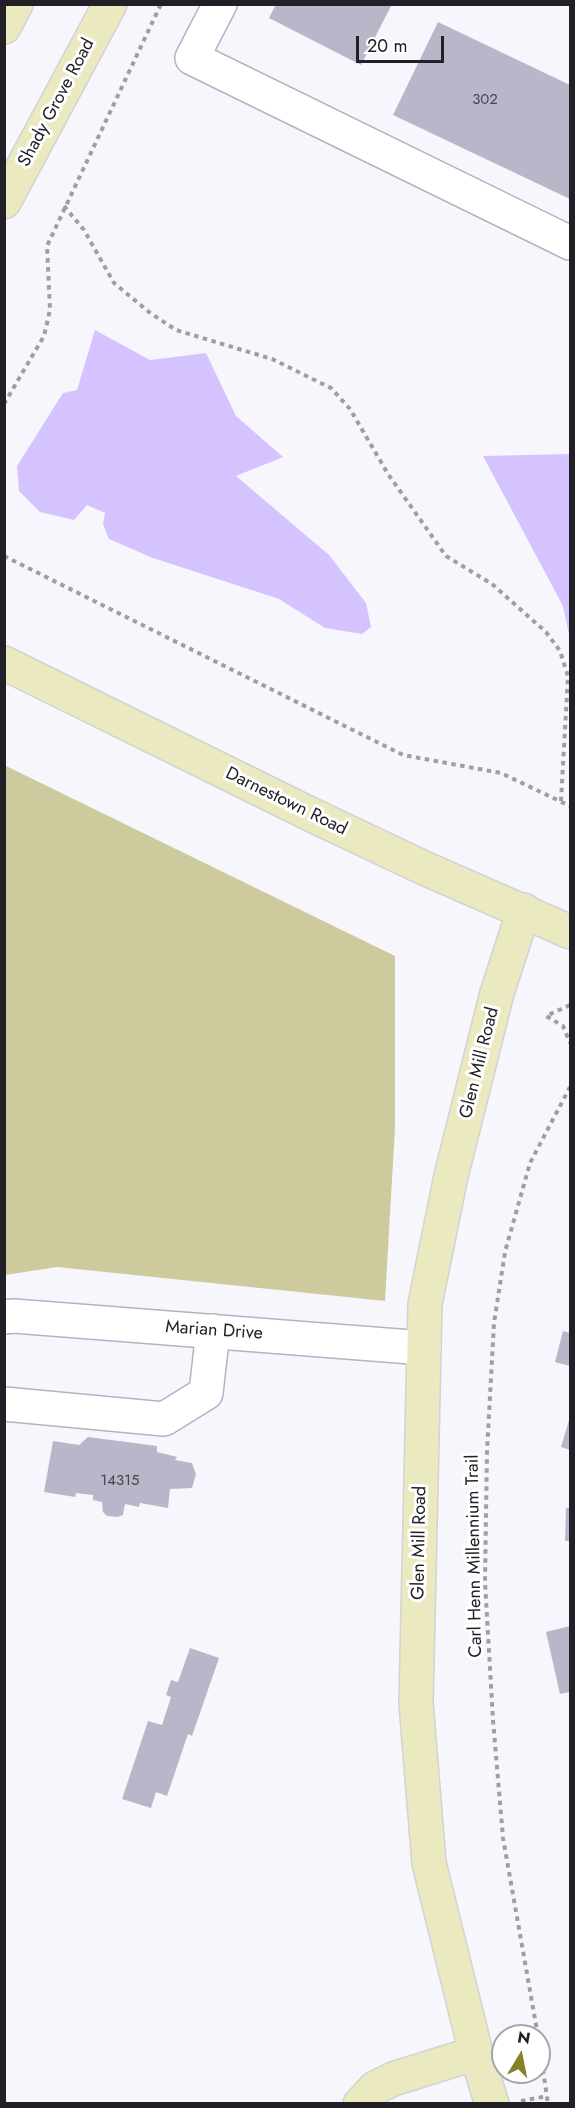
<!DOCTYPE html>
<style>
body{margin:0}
#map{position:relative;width:575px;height:2108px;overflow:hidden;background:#f8f6fd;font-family:Jost,sans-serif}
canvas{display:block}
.frame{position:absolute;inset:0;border:6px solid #222027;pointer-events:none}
.north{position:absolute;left:491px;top:2024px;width:60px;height:60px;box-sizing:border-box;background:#fff;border:2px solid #a7a6a9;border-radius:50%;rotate:10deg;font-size:16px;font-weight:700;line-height:24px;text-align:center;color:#222027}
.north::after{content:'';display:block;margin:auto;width:21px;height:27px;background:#878129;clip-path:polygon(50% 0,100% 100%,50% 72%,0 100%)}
.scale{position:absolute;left:356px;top:36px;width:88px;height:27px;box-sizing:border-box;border:3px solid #222027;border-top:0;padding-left:8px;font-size:18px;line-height:21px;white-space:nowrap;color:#222027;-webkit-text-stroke:4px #fff;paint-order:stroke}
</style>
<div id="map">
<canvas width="575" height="2108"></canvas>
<div class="frame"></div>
<div class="north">N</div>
<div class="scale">20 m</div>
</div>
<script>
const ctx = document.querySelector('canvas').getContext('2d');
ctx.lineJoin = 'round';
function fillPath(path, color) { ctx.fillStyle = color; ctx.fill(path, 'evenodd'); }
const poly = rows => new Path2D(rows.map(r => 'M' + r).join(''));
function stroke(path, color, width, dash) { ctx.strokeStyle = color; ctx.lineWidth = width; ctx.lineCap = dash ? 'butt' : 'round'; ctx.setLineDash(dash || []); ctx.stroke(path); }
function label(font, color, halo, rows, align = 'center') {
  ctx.font = font + ' Jost,sans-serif'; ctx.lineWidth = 6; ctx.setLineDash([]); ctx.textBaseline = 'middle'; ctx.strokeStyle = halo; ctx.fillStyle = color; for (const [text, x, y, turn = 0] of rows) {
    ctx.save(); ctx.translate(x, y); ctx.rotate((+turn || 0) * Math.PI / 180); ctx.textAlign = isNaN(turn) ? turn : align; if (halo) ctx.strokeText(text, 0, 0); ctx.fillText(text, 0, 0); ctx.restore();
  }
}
fillPath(poly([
 [4,765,395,956,395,1128,385,1301,57,1267,5,1275]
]), '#cdcb9e');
fillPath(poly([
 [95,330,150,360,206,353,236,416,283,457,236,476,329,555,366,603,371,627,362,634,325,628,279,599,153,558,109,539,103,524,105,513,87,505,74,520,40,512,19,491,17,466,63,393,77,390],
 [570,454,570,639,563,606,483,456]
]), '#d4c3fe');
fillPath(poly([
 [276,4,392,4,361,65,269,18],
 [438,22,570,85,570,199,393,115],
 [563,1331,570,1333,570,1366,555,1362],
 [570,1417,570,1450,561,1447],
 [88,1437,157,1446,157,1452,177,1457,175,1460,192,1463,196,1474,192,1488,170,1489,168,1508,140,1503,139,1507,125,1504,123,1515,117,1517,107,1516,103,1512,102,1502,93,1500,93,1495,76,1493,75,1497,44,1492,53,1441,79,1445],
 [566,1508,570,1508,570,1541,565,1541],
 [570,1626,570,1692,560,1694,546,1632],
 [190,1648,219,1658,192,1736,188,1734,167,1796,156,1792,151,1808,122,1799,148,1721,162,1725,171,1697,166,1695,171,1680,178,1682]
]), '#bab5c8');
const minor = poly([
 [220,4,192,58,570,243],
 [4,1317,14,1316,424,1348],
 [4,1404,164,1419,206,1393,213,1331]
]);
const major = poly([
 [4,27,16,4],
 [4,202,110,4],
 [4,663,312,815,424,868,570,932],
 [360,2104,375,2088,393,2079,476,2053],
 [492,2104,476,2053,429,1863,416,1703,424,1348,425,1304,451,1176,497,993,524,910]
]);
stroke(minor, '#b6b1c3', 36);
stroke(major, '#d3d2d4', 36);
stroke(poly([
 [64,206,84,230,114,283,149,312,176,330,272,359,331,388,350,409,388,474,446,556,492,584,546,632,560,651,568,676,561,801],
 [4,404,44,336,50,310,47,246,161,4],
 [4,556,403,755,501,773,570,806],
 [570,1005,546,1016,563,1026,570,1043],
 [538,2036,503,1838,493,1720,485,1582,487,1451,494,1323,505,1252,530,1163,570,1087],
 [539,2043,548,2104],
 [521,2101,547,2096]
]), '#a09ea5', 4, [4.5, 4.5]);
stroke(minor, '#fff', 33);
stroke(major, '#ebe9bf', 33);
label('15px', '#48454f', null, [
 ["302",485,100],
 ["14315",120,1481]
]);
label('18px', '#222027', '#fff', [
 ["Shady Grove Road",57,103,-62],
 ["Darnestown Road",286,802,26],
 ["Glen Mill Road",480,1063,-76],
 ["Marian Drive",214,1331,4],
 ["Glen Mill Road",420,1543,-89],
 ["Carl Henn Millennium Trail",475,1556,-91]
]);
</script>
